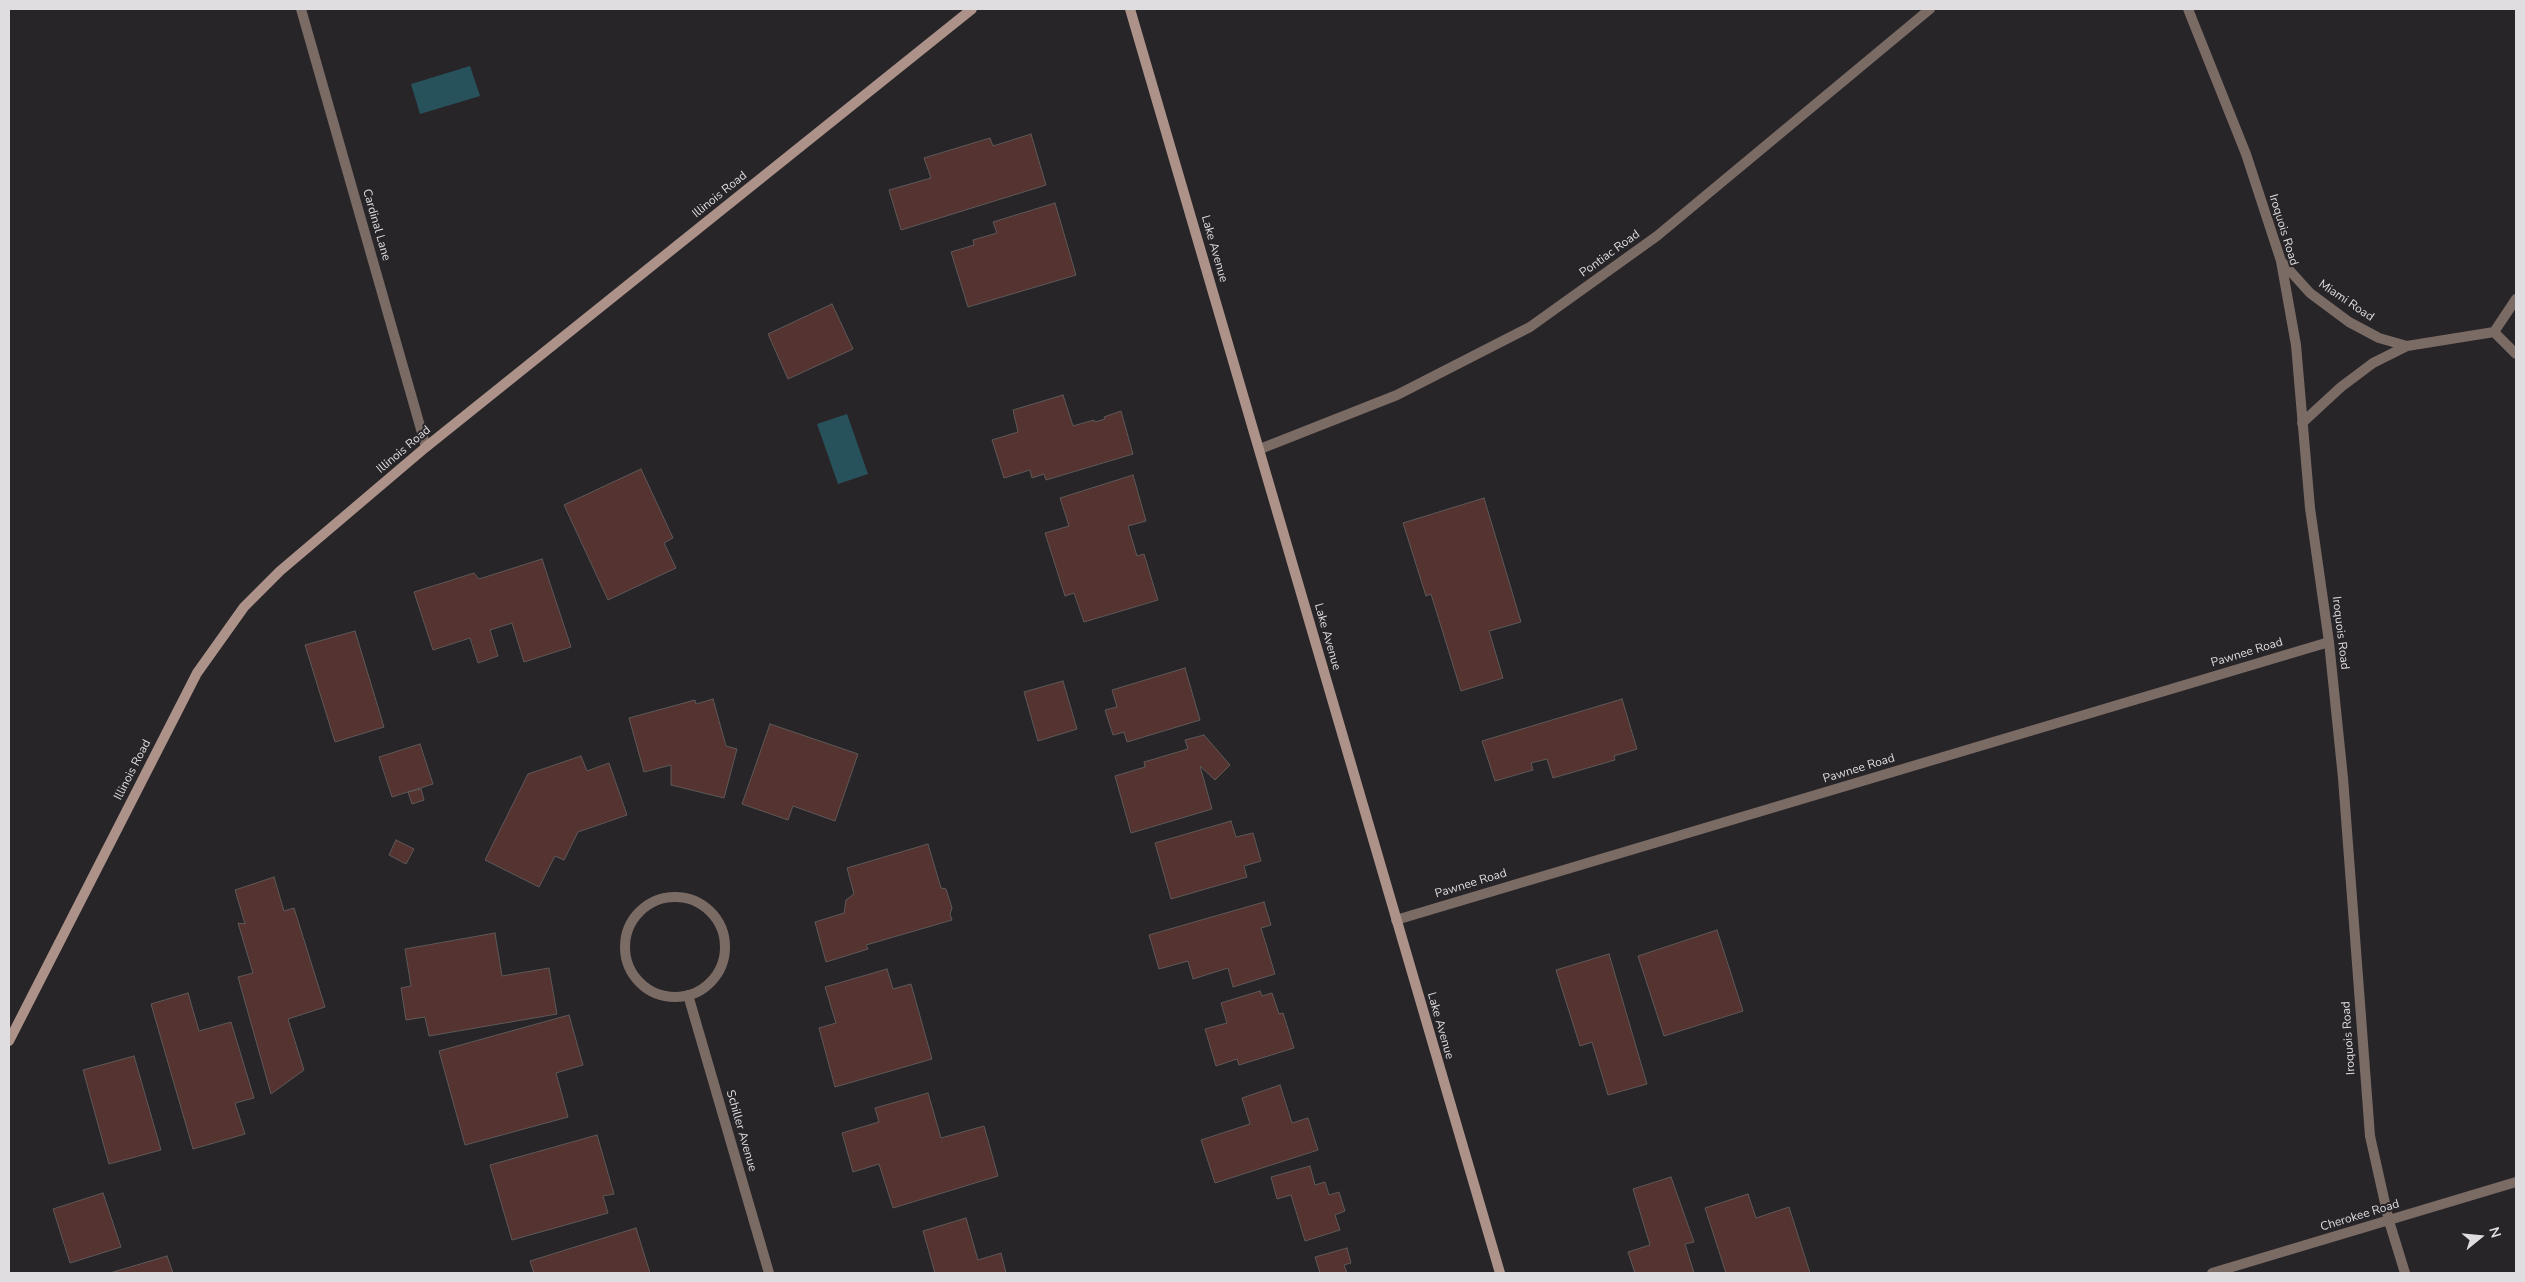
<!DOCTYPE html>
<style>
body{margin:0}
#map{position:relative;width:2525px;height:1282px;overflow:hidden;background:#282529;font-family:"Nunito Sans",sans-serif}
canvas{display:block}
.frame{position:absolute;inset:0;border:10px solid #dfdddf;pointer-events:none}
.north{position:absolute;left:2455px;top:1212px;width:50px;height:50px;-webkit-text-stroke:4px #282529;paint-order:stroke;rotate:73deg;font-size:14px;font-weight:700;line-height:20px;text-align:center;color:#dfdddf}
.north::after{content:'';display:block;margin:auto;width:18px;height:22px;background:#dfdddf;clip-path:polygon(50% 0,100% 100%,50% 72%,0 100%)}
</style>
<div id="map">
<canvas width="2525" height="1282"></canvas>
<div class="frame"></div>
<div class="north">N</div>
</div>
<script>
const ctx = document.querySelector('canvas').getContext('2d');
ctx.lineJoin = 'round';
function fillPath(path, color) { ctx.fillStyle = color; ctx.fill(path, 'evenodd'); }
const poly = rows => new Path2D(rows.map(r => 'M' + r).join(''));
function stroke(path, color, width, dash) { ctx.strokeStyle = color; ctx.lineWidth = width; ctx.lineCap = dash ? 'butt' : 'round'; ctx.setLineDash(dash || []); ctx.stroke(path); }
function label(font, color, halo, rows, align = 'center') {
  ctx.font = font + ' "Nunito Sans",sans-serif'; ctx.lineWidth = 4; ctx.setLineDash([]); ctx.textBaseline = 'middle'; ctx.strokeStyle = halo; ctx.fillStyle = color; for (const [text, x, y, turn = 0] of rows) {
    ctx.save(); ctx.translate(x, y); ctx.rotate((+turn || 0) * Math.PI / 180); ctx.textAlign = isNaN(turn) ? turn : align; if (halo) ctx.strokeText(text, 0, 0); ctx.fillText(text, 0, 0); ctx.restore();
  }
}
fillPath(poly([
 [470,66,480,96,420,114,411,84],
 [847,414,868,474,838,484,817,424]
]), '#27525b');
const building = poly([
 [1031,134,1046,185,901,230,889,190,931,178,924,158,990,138,993,146,1031,134],
 [1055,203,1076,275,968,307,951,252,974,245,973,240,997,233,993,222,1055,203],
 [832,304,853,349,788,379,768,334,832,304],
 [1063,395,1073,426,1094,420,1095,422,1105,419,1104,417,1121,411,1133,454,1046,480,1044,474,1032,478,1030,470,1004,478,992,440,1018,432,1013,410,1063,395],
 [641,469,673,538,664,543,676,568,608,600,564,505,641,469],
 [1133,475,1146,521,1128,526,1137,556,1144,554,1158,600,1084,622,1074,593,1065,596,1045,533,1069,526,1060,498,1133,475],
 [1484,498,1521,622,1489,631,1503,678,1461,691,1431,594,1426,596,1403,523,1484,498],
 [542,559,571,647,524,662,512,623,490,630,498,656,478,663,470,638,433,650,414,592,474,573,479,579,542,559],
 [355,631,384,727,335,742,305,645,355,631],
 [1185,668,1200,720,1127,742,1124,732,1113,735,1105,710,1117,707,1112,690,1185,668],
 [1063,681,1077,729,1038,741,1024,692,1063,681],
 [713,699,726,746,737,749,724,798,671,785,671,765,644,772,629,718,695,700,696,704,713,699],
 [1622,699,1637,749,1614,756,1615,760,1553,778,1547,759,1531,763,1533,770,1495,781,1482,741,1622,699],
 [770,724,858,754,835,821,793,806,788,820,742,804,770,724],
 [1204,735,1230,765,1215,780,1200,766,1212,809,1131,833,1115,776,1145,767,1144,762,1188,749,1185,740,1204,735],
 [420,744,433,784,392,797,379,757,420,744],
 [581,756,587,771,609,763,627,815,578,832,564,860,555,856,539,887,485,860,528,774,581,756],
 [421,789,424,800,412,804,408,792,421,789],
 [1231,821,1236,837,1253,833,1261,861,1244,866,1247,877,1171,899,1155,843,1231,821],
 [396,840,414,849,406,864,389,855,396,840],
 [928,844,941,888,946,889,952,908,950,914,952,920,866,945,868,949,826,962,815,922,844,913,846,900,854,894,847,868,928,844],
 [274,877,284,911,294,908,325,1007,288,1019,304,1070,271,1094,238,977,253,973,238,923,245,924,235,890,274,877],
 [1264,902,1271,925,1261,928,1275,974,1233,987,1228,968,1193,979,1188,961,1159,969,1149,935,1264,902],
 [1717,930,1743,1011,1664,1036,1638,956,1717,930],
 [495,933,502,976,549,968,557,1014,429,1036,425,1017,406,1020,401,988,411,986,405,949,495,933],
 [1609,954,1647,1084,1608,1095,1592,1042,1580,1046,1556,970,1609,954],
 [887,969,893,989,911,984,932,1059,835,1087,819,1028,836,1023,825,987,887,969],
 [1260,991,1262,996,1272,993,1279,1014,1283,1013,1294,1048,1239,1065,1237,1059,1216,1066,1205,1029,1227,1023,1221,1003,1260,991],
 [188,993,199,1031,231,1022,254,1098,235,1103,245,1134,193,1149,151,1004,188,993],
 [569,1015,583,1065,556,1073,568,1117,465,1145,439,1051,569,1015],
 [134,1056,161,1150,109,1164,83,1070,134,1056],
 [1280,1085,1292,1123,1308,1118,1318,1150,1215,1183,1201,1140,1250,1124,1242,1098,1280,1085],
 [928,1093,941,1138,984,1126,998,1176,893,1208,879,1164,853,1172,842,1133,879,1122,875,1108,928,1093],
 [597,1135,614,1194,603,1196,608,1213,512,1240,490,1165,597,1135],
 [1310,1166,1315,1185,1325,1182,1329,1195,1339,1192,1345,1211,1335,1215,1340,1230,1305,1241,1291,1195,1277,1199,1271,1177,1310,1166],
 [1671,1177,1694,1242,1685,1244,1694,1273,1635,1273,1628,1252,1650,1245,1633,1189,1671,1177],
 [103,1193,121,1247,70,1263,53,1209,103,1193],
 [1748,1194,1756,1218,1789,1207,1810,1273,1726,1273,1705,1208,1748,1194],
 [966,1218,978,1260,1001,1253,1006,1273,935,1273,923,1231,966,1218],
 [636,1228,650,1273,534,1273,530,1261,636,1228],
 [1347,1248,1351,1263,1344,1265,1347,1273,1320,1273,1315,1257,1347,1248],
 [167,1256,173,1273,110,1273,167,1256]
]);
fillPath(building, '#543330');
stroke(building, '#5e5958', 1);
stroke(poly([
 [301,9,426,447],
 [2188,9,2246,154,2281,261,2296,345,2310,508,2329,642,2343,778,2370,1136,2389,1221,2405,1273],
 [2282,262,2310,293,2349,322,2379,338,2407,346],
 [2494,332,2516,354],
 [2302,423,2341,387,2373,363,2407,346,2494,332,2516,299],
 [1260,449,1397,395,1530,327,1657,236,1930,9],
 '625 947a50 50 0 1 1 100 0a50 50 0 1 1-100 0Z',
 [1396,920,2329,642],
 [688,995,769,1273],
 [2212,1273,2516,1182]
]), '#7b6b65', 10);
stroke(poly([
 [1130,9,1500,1273],
 [9,1041,197,673,244,607,280,571,426,447,972,9]
]), '#ac9288', 10);
label('12px', '#dfdddf', '#282529', [
 ["Illinois Road",720,195,-39],
 ["Cardinal Lane",376,225,74],
 ["Iroquois Road",2283,230,73],
 ["Lake Avenue",1214,249,74],
 ["Pontiac Road",1610,254,-36],
 ["Miami Road",2346,301,34],
 ["Illinois Road",404,450,-40],
 ["Iroquois Road",2340,633,83],
 ["Lake Avenue",1327,637,74],
 ["Pawnee Road",2247,653,-17],
 ["Pawnee Road",1859,769,-17],
 ["Illinois Road",133,770,-63],
 ["Pawnee Road",1471,884,-17],
 ["Lake Avenue",1440,1026,74],
 ["Iroquois Road",2349,1038,-94],
 ["Schiller Avenue",741,1131,74],
 ["Cherokee Road",2360,1216,-17]
]);
</script>
